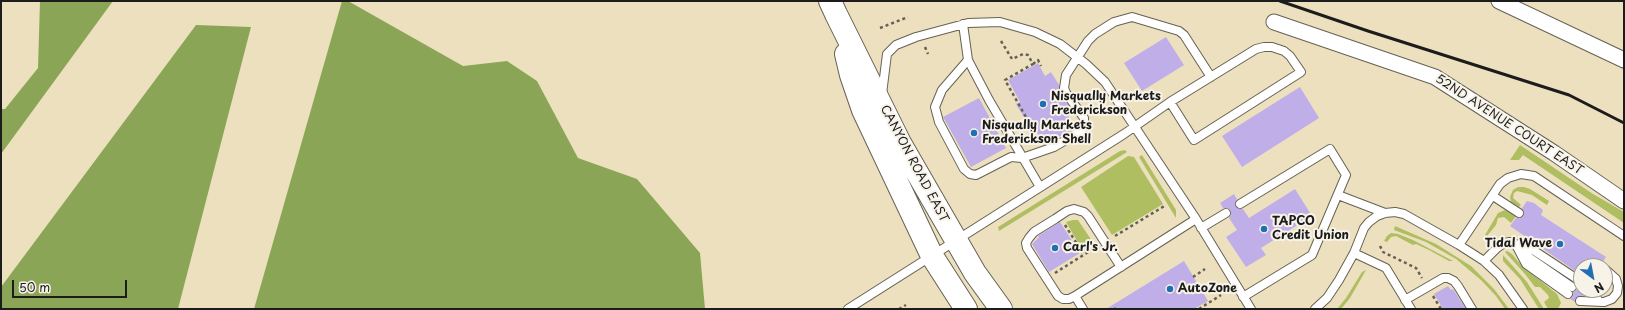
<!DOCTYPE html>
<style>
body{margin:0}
#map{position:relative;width:1625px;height:310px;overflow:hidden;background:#ede0bf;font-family:"Playpen Sans",sans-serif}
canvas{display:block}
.frame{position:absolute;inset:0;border:2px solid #1c1c1c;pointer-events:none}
.north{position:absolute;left:1573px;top:258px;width:40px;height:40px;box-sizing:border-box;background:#f7f3e8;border:1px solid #9f9d96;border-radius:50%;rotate:148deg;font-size:11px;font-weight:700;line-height:16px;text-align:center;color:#1c1c1c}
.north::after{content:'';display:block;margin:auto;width:14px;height:18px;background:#1f6fb2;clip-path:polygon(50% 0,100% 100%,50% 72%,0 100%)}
.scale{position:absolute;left:12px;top:280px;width:115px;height:18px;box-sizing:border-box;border:2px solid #1c1c1c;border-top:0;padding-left:5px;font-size:12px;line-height:14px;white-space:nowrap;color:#1c1c1c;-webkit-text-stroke:3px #f7f3e8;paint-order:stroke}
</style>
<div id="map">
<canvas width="1625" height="310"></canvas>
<div class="frame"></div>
<div class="north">N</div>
<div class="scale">50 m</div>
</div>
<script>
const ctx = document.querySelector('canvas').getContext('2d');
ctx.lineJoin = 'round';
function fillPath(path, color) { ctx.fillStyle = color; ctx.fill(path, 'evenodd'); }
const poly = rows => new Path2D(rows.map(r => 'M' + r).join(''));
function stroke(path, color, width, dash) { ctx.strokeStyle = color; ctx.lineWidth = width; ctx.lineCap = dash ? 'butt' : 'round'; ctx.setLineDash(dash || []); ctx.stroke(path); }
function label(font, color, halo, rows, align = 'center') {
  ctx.font = font + ' "Playpen Sans",sans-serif'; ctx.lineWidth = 4; ctx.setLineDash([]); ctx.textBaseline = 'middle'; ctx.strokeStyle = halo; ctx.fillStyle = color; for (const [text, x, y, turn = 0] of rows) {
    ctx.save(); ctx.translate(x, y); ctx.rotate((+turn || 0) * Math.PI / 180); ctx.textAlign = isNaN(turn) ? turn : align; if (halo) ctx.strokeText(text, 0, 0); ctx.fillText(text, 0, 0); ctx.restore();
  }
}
fillPath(poly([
 [1520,145,1593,194,1624,212,1624,223,1523,155,1519,160,1510,160],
 [1125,150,1127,152,999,231,998,227,1120,151],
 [1142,155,1176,210,1176,218,1139,157],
 [1128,156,1134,157,1163,204,1112,235,1081,187],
 [1518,187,1524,187,1530,189,1549,201,1547,205,1532,195,1517,191,1514,193,1513,198,1521,205,1519,207,1511,202,1510,197,1513,190],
 [1505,210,1516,216,1511,223,1504,217,1498,218,1496,225,1487,236,1485,235,1498,213],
 [1073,220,1078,220,1094,244,1083,251,1066,222],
 [1395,226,1436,244,1471,266,1494,289,1509,309,1505,309,1496,296,1481,280,1456,259,1426,242,1394,230],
 [1391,233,1398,234,1413,240,1453,261,1449,261,1429,250,1416,244,1413,245,1396,236,1391,237,1387,242,1384,241,1387,236],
 [1507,251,1512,254,1522,266,1557,294,1561,303,1558,309,1548,309,1544,302,1549,298,1548,295,1540,287,1535,287,1525,274,1505,252],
 [1503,255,1527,282,1544,309,1539,309,1520,279,1503,261],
 [1366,270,1350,298,1341,309,1337,309,1346,298,1362,272]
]), '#afbe60');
fillPath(poly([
 [40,1,113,1,1,154,1,109,5,109,38,68],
 [342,1,348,1,463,66,507,61,537,81,578,158,637,179,700,253,705,309,254,309],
 [196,25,251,27,178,309,1,309,1,287]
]), '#8ba556');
fillPath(poly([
 [1166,37,1184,65,1142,91,1124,63],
 [1038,63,1045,76,1051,72,1059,85,1061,95,1073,112,1068,115,1075,128,1044,145,1032,123,1028,124,1016,104,1020,102,1008,80],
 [1300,87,1319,118,1242,167,1222,136],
 [979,98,1006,148,971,167,943,117],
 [1295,189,1312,216,1261,248,1266,255,1246,267,1226,237,1237,230,1229,218,1231,215,1231,211,1228,208,1223,208,1220,203,1234,194,1237,199,1235,204,1236,207,1240,209,1243,209,1249,218],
 [1527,201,1534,203,1543,210,1541,215,1606,257,1600,266,1581,266,1581,275,1510,226,1516,218,1519,218,1523,216,1524,213,1522,208],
 [1060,222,1080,253,1049,272,1032,244,1039,237,1038,236],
 [1184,261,1208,301,1194,309,1106,309],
 [1581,283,1581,290,1586,291,1583,296,1576,298,1575,302,1570,299,1573,297,1573,292,1577,290,1577,284],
 [1448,286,1451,290,1453,289,1466,309,1443,309,1434,294]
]), '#c0aee8');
const service = poly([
 [963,24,968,60,989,100,1040,187],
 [968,60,942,90,935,107,939,122,964,169,970,174,976,175,1011,157,1022,158,1054,147,1081,131,1084,127,1084,118,1066,93,1064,88,1066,75,1088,41,1095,34,1114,22,1132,17,1179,31,1184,35,1211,77],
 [882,94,887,54,896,45,916,37,968,23,1000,22,1035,32,1060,44,1086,64,1105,82,1196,219,1251,309],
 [1338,195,1385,213],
 [1493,196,1519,213],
 [1240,204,1330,149,1346,175,1312,255,1243,297],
 [1201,228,1226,213],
 [1459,245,1500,184,1508,178,1521,174,1534,176,1624,236],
 [1516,245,1526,264,1568,294],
 [1519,248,1530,258,1572,287],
 [1354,253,1386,268,1411,309],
 [1484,261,1497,248,1504,243,1510,242,1533,250,1577,279],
 [1591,290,1598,300],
 [1075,296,1069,299,1063,299,1058,296,1027,248,1026,243,1029,238,1034,232,1055,219,1067,211,1074,209,1084,212,1088,216,1121,267],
 [1405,300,1443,278,1448,278,1454,281,1458,286,1472,309],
 [1580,301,1604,302,1612,299,1617,293,1618,286,1616,279,1606,270],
 [848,309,1124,134,1170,102,1256,49,1264,47,1272,47,1284,51,1290,56,1301,72,1194,140,1170,102],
 [1083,309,1075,296,1196,219],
 [1315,309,1327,298,1339,280,1354,253,1364,228,1369,222,1377,216,1385,213,1395,212,1404,214,1459,245,1484,261,1499,275,1523,309]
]);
const minor = poly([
 [1499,1,1624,60],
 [1274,22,1435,77,1554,153,1624,201]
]);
const secondary = poly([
 [830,1,836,14,900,143,975,273,1001,309],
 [846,54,851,75,863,110,932,256,966,309]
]);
stroke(service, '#656155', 10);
stroke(minor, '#656155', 17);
stroke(secondary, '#656155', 24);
stroke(poly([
 [880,28,908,17],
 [1001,41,1012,59,1023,54,1028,55,1033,64,1005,80,1040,142],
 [925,47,928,54],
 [1033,64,1038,60,1041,66],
 [1065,225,1084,255],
 [1115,236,1166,205],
 [1380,246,1383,252,1416,268,1422,278],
 [1055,273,1096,247],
 [1193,277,1205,269],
 [1433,296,1441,309],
 [1114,308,1115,309],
 [899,309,906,305],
 [1199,309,1221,295]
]), '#656155', 2.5, [3, 3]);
stroke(service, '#fff', 8);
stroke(minor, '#fff', 15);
stroke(secondary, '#fff', 22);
stroke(poly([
 [1280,1,1368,31,1569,95,1624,123]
]), '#1c1c1c', 3);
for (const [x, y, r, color] of [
 [1043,104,4,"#1f6fb2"],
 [974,133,4,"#1f6fb2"],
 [1264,229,4,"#1f6fb2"],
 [1560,244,4,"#1f6fb2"],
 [1055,248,4,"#1f6fb2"],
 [1170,289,4,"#1f6fb2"]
]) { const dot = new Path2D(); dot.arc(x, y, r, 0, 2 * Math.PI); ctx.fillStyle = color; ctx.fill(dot); stroke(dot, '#f7f3e8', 1.5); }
label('bold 12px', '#1c1c1c', '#f7f3e8', [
 ["Nisqually Markets",1051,97],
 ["Frederickson",1051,111],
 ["Nisqually Markets",982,126],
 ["Frederickson Shell",982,140],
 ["TAPCO",1272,222],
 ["Credit Union",1272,236],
 ["Tidal Wave",1552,244,"right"],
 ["Carl's Jr.",1063,248],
 ["AutoZone",1178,289]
], 'left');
label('12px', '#1c1c1c', '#f7f3e8', [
 ["52ND AVENUE COURT EAST",1509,125,33],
 ["CANYON ROAD EAST",914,164,62]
]);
</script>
